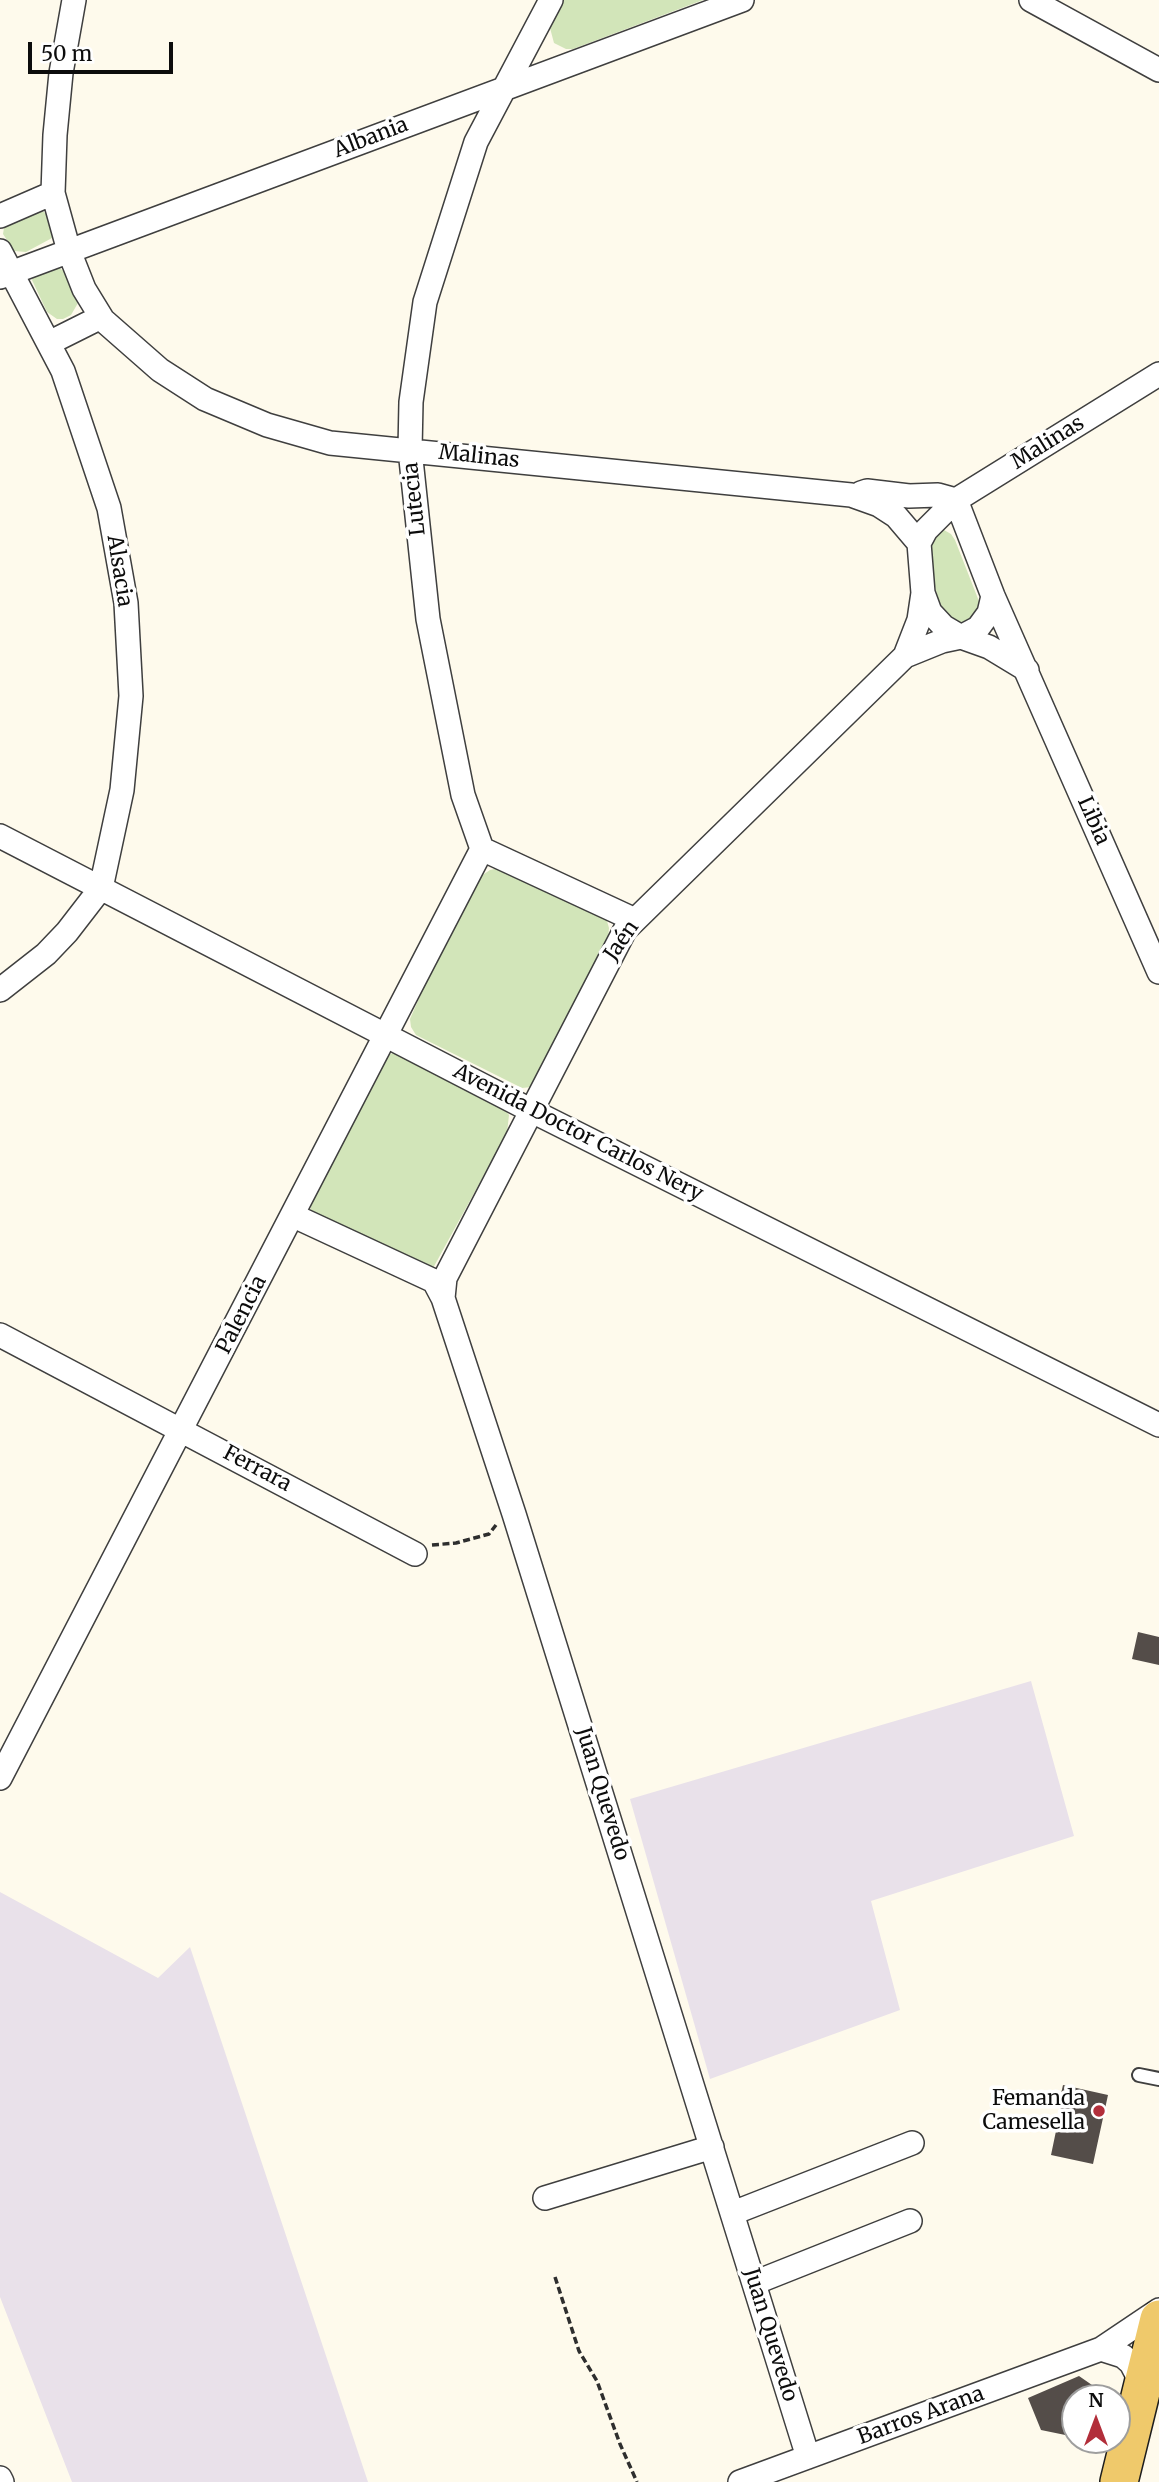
<!DOCTYPE html>
<meta charset="utf-8">
<style>
body{margin:0}
#map{position:relative;width:1159px;height:2482px;overflow:hidden;background:#fefaec;font-family:Merriweather,serif}
canvas{display:block}
.north{position:absolute;left:1061px;top:2384px;width:70px;height:70px;box-sizing:border-box;background:#fff;border:2px solid #9e9e9e;border-radius:50%;rotate:0deg;font-size:19px;font-weight:700;line-height:28px;text-align:center;color:#0c0c0c}
.north::after{content:'';display:block;margin:auto;width:24px;height:32px;background:#b22e3a;clip-path:polygon(50% 0,100% 100%,50% 72%,0 100%)}
.scale{position:absolute;left:28px;top:42px;width:145px;height:32px;box-sizing:border-box;border:4px solid #0c0c0c;border-top:0;padding-left:9px;font-size:21px;line-height:24px;white-space:nowrap;color:#0c0c0c;-webkit-text-stroke:5px #fff;paint-order:stroke}
</style>
<div id="map">
<canvas width="1159" height="2482"></canvas>
<div class="north">N</div>
<div class="scale">50 m</div>
</div>
<script>
const ctx = document.querySelector('canvas').getContext('2d');
ctx.lineJoin = 'round';
function fillPath(path, color) { ctx.fillStyle = color; ctx.fill(path, 'evenodd'); }
const poly = rows => new Path2D(rows.map(r => 'M' + r).join(''));
function stroke(path, color, width, dash) { ctx.strokeStyle = color; ctx.lineWidth = width; ctx.lineCap = dash ? 'butt' : 'round'; ctx.setLineDash(dash || []); ctx.stroke(path); }
function label(font, color, halo, rows, align = 'center') {
  ctx.font = font + ' Merriweather,serif'; ctx.lineWidth = 7; ctx.setLineDash([]); ctx.textBaseline = 'middle'; ctx.strokeStyle = halo; ctx.fillStyle = color; for (const [text, x, y, turn = 0] of rows) {
    ctx.save(); ctx.translate(x, y); ctx.rotate((+turn || 0) * Math.PI / 180); ctx.textAlign = isNaN(turn) ? turn : align; if (halo) ctx.strokeText(text, 0, 0); ctx.fillText(text, 0, 0); ctx.restore();
  }
}
fillPath(poly([
 [1031,1681,1074,1836,871,1901,900,2010,710,2079,630,1799],
 [0,1892,158,1978,190,1947,368,2482,72,2482,0,2297]
]), '#e9e1ea');
fillPath(poly([
 [562,0,703,0,573,49,566,49,554,43,550,28],
 [41,210,48,215,52,238,26,252,14,251,3,234,4,228,7,224],
 [58,267,65,272,78,303,71,315,63,319,57,319,47,312,32,280,35,273],
 [944,530,951,534,955,540,982,609,961,629,941,611,930,565,930,539,937,532],
 [499,868,600,913,607,921,609,928,608,938,538,1082,532,1087,522,1088,416,1035,411,1027,410,1019,433,966,472,888,481,876,490,870],
 [393,1053,505,1110,509,1115,507,1133,432,1270,310,1213,312,1198,388,1055]
]), '#d2e5b9');
fillPath(poly([
 [1138,1632,1159,1637,1159,1665,1132,1659],
 [1063,2085,1108,2095,1093,2164,1051,2155,1061,2107,1058,2107],
 [1079,2376,1092,2385,1089,2398,1075,2398,1075,2437,1041,2430,1028,2398]
]), '#544d49');
const lane = poly([
 [1139,2075,1159,2079]
]);
const street = poly([
 [74,0,61,73,55,135,53,193,69,251,84,289,103,320,160,370,205,399,267,425,330,443,851,495,879,505,896,516,919,543],
 [551,0,476,142,425,302,411,402,410,450,428,619,463,795,482,849,635,920],
 [1031,0,1159,70],
 [0,216,53,193],
 [0,251,63,371,109,508,126,603,131,696,122,790,101,888,67,932,46,954,0,990],
 [0,277,742,0],
 [49,343,101,317],
 [861,493,867,491,909,496,938,495,956,500],
 [956,500,993,596,1159,972],
 [905,656,919,620,923,593],
 [1027,670,989,647,961,637,944,627,930,612,923,593,919,543,926,530,956,500,1159,374],
 [0,836,532,1111,1159,1425],
 [294,1216,434,1281,443,1298,514,1514,808,2457],
 [443,1298,445,1278,625,930,905,656,942,641,961,637,978,628,989,613,993,596],
 [0,1335,415,1554],
 [0,1778,482,849],
 [545,2198,712,2147],
 [733,2213,912,2143],
 [754,2283,910,2221],
 [1101,2349,1123,2356,1131,2363,1143,2386],
 [0,2478,2,2482],
 [740,2482,1101,2349,1159,2310]
]);
const primary = poly([
 [1119,2482,1159,2319]
]);
stroke(lane, '#3f3f3f', 16);
stroke(street, '#3f3f3f', 26);
stroke(primary, '#1d1d1d', 40);
stroke(poly([
 [432,1545,456,1543,489,1534,496,1525],
 [555,2277,579,2351,597,2381,620,2444,637,2482]
]), '#2e2e2e', 3.5, [7, 3.5]);
stroke(lane, '#fff', 12);
stroke(street, '#fff', 23);
stroke(primary, '#efc96b', 37);
for (const [x, y, r, color] of [
 [1099,2111,7,"#b22e3a"]
]) { const dot = new Path2D(); dot.arc(x, y, r, 0, 2 * Math.PI); ctx.fillStyle = color; ctx.fill(dot); stroke(dot, '#fff', 2.5); }
label('21px', '#0c0c0c', '#fff', [
 ["Albania",371,138,-21],
 ["Malinas",1048,443,-32],
 ["Malinas",479,457,6],
 ["Lutecia",415,499,-96],
 ["Alsacia",119,571,81],
 ["Libia",1093,821,66],
 ["Jaén",622,941,-55],
 ["Avenida Doctor Carlos Nery",578,1133,27],
 ["Palencia",242,1315,-63],
 ["Ferrara",257,1469,28],
 ["Juan Quevedo",602,1794,73],
 ["Juan Quevedo",770,2335,73],
 ["Barros Arana",921,2416,-20]
]);
label('21px', '#0c0c0c', '#fff', [
 ["Femanda",1085,2099],
 ["Camesella",1085,2123]
], 'right');
</script>
